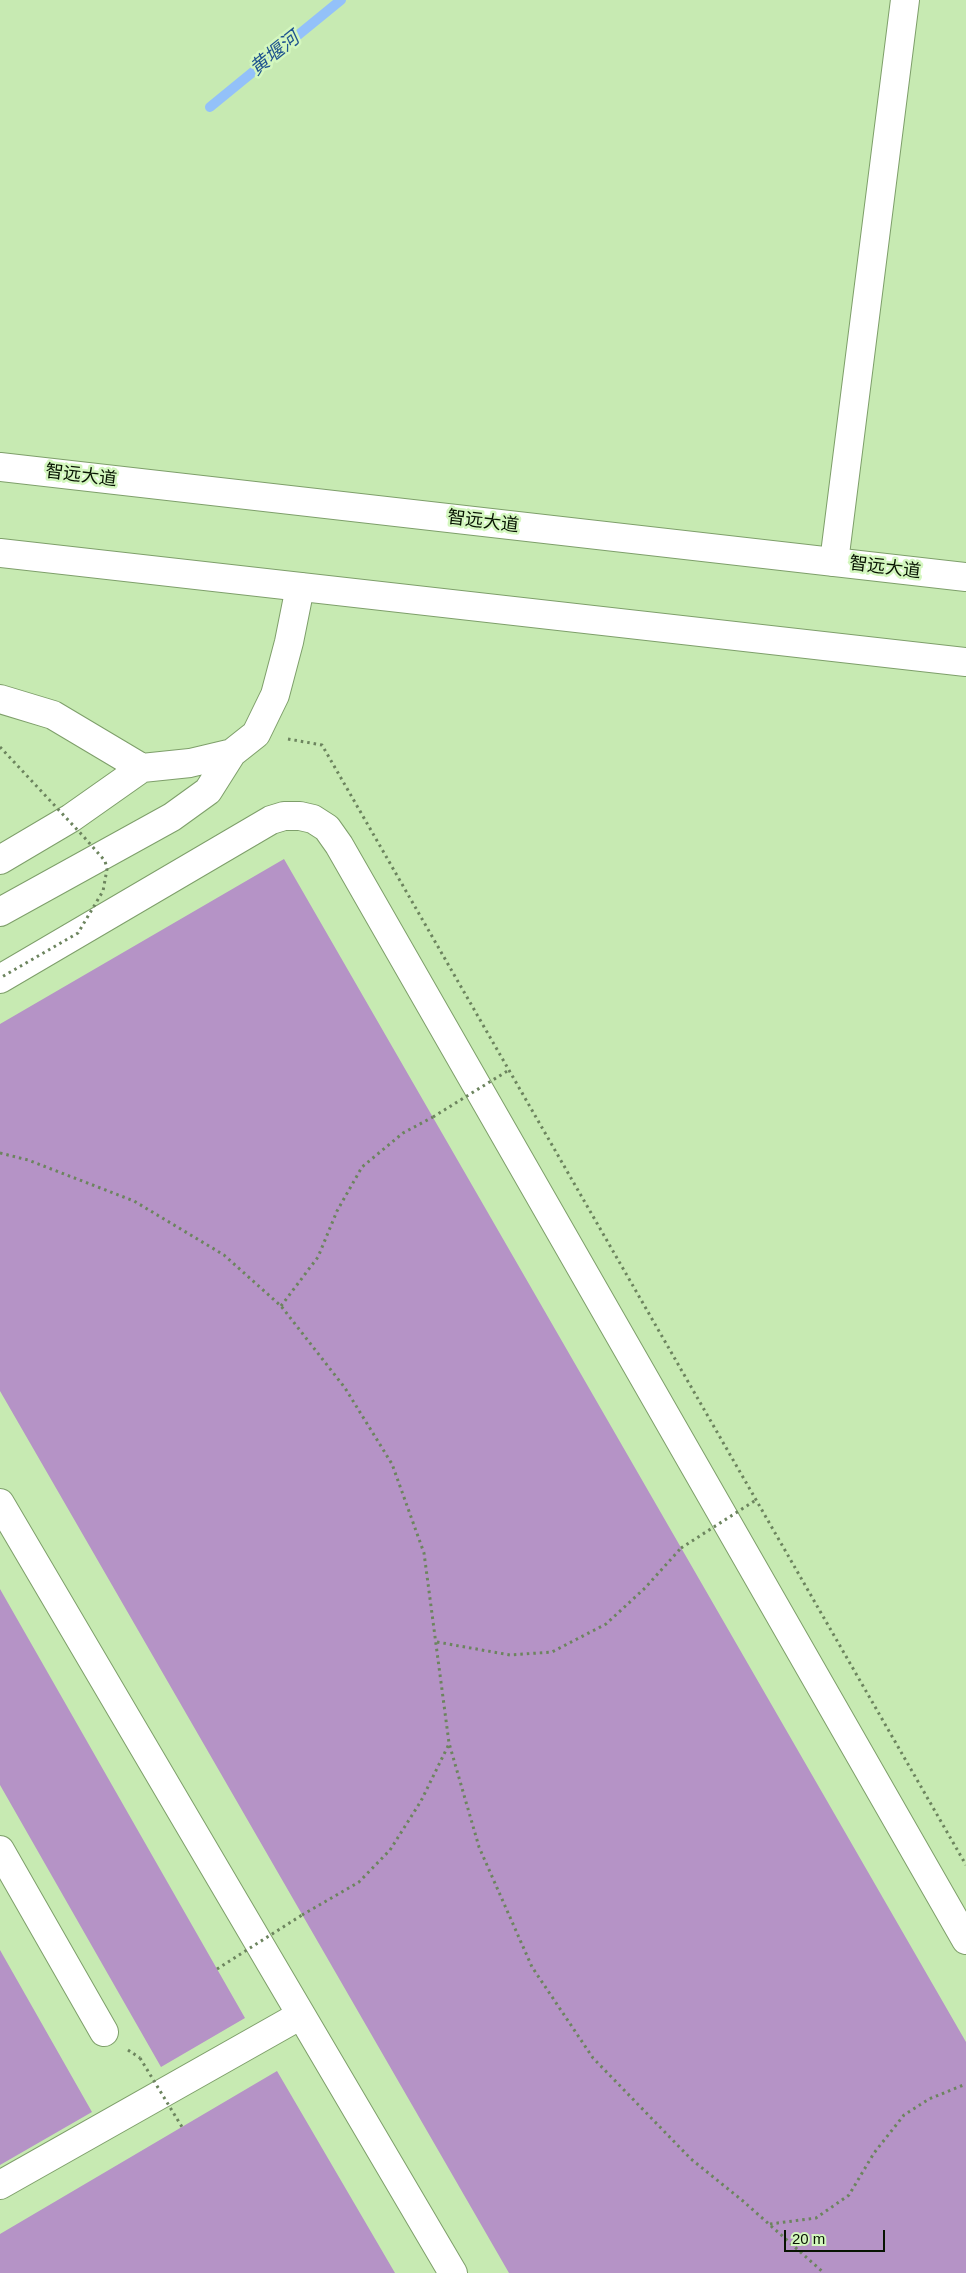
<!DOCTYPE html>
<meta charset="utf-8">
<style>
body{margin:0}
#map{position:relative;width:966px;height:2273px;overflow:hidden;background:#c7eab2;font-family:Arial,sans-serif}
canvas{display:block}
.scale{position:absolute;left:784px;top:2230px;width:101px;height:22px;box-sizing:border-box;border:2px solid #081402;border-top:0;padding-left:6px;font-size:15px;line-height:18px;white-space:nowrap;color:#081402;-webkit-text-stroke:4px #d4f7bf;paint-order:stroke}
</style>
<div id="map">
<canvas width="966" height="2273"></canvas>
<div class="scale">20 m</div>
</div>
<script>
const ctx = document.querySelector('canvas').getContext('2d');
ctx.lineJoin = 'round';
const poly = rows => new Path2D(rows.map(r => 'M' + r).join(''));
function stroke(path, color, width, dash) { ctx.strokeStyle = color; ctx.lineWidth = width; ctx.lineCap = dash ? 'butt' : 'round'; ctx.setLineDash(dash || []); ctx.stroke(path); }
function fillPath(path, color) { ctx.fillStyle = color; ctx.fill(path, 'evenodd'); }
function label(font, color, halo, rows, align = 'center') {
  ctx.font = font + ' Arial,"Noto Sans SC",sans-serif'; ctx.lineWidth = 5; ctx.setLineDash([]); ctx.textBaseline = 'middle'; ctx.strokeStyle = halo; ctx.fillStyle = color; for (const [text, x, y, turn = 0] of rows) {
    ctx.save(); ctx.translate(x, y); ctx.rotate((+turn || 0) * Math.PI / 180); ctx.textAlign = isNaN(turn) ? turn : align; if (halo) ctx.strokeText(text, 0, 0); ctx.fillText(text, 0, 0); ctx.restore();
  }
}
stroke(poly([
 [210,107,341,0]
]), '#93c1f9', 10);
fillPath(poly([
 [284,859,966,2042,966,2273,509,2273,0,1391,0,1024],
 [0,1589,245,2018,161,2067,0,1785],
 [0,1950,92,2112,0,2165],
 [277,2071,395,2273,0,2273,0,2234]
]), '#b593c6');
const minor = poly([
 [834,562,905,0],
 [0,699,53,715,142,768,190,763,232,753],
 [0,860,71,818,142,768],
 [0,912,172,817,208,791,232,753,256,734,275,695,289,642,300,587],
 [0,979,271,820,284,816,300,816,313,819,327,828,339,845,966,1940],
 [0,1503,453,2273],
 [0,1850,104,2032],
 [0,2185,301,2015]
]);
const major = poly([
 [0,467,966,577],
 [0,553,966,662]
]);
stroke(minor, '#7e9f6a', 30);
stroke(major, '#7e9f6a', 30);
stroke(poly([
 [288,739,322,745,966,1865],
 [0,1153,28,1160,134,1201,224,1255,281,1306,345,1388,392,1464,424,1553,449,1743,479,1847,532,1967,593,2058,691,2159,743,2201,824,2273],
 [281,1306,318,1257,337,1211,362,1167,403,1133,433,1117],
 [437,1642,510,1655,552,1652,606,1624,645,1588,681,1548],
 [302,1915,359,1882,390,1850,421,1801,449,1744],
 [128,2050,140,2058],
 [770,2224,816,2218,849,2195,874,2153,904,2115,929,2099,966,2084]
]), '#6c845e', 3, [2.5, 4]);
stroke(minor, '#fff', 28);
stroke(major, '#fff', 28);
stroke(poly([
 [0,747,84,837,105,861,107,869,103,891,78,933,0,978],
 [433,1117,509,1070],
 [681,1548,756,1500],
 [217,1969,302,1915],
 [140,2058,182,2127]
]), '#6c845e', 3, [2.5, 4]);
label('18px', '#081402', '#d4f7bf', [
 ["智远大道",81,476,7],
 ["智远大道",483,522,7],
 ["智远大道",885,568,7]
]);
label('italic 19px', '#1f548f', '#d4f7bf', [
 ["黄堰河",275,54,-39]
]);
</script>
